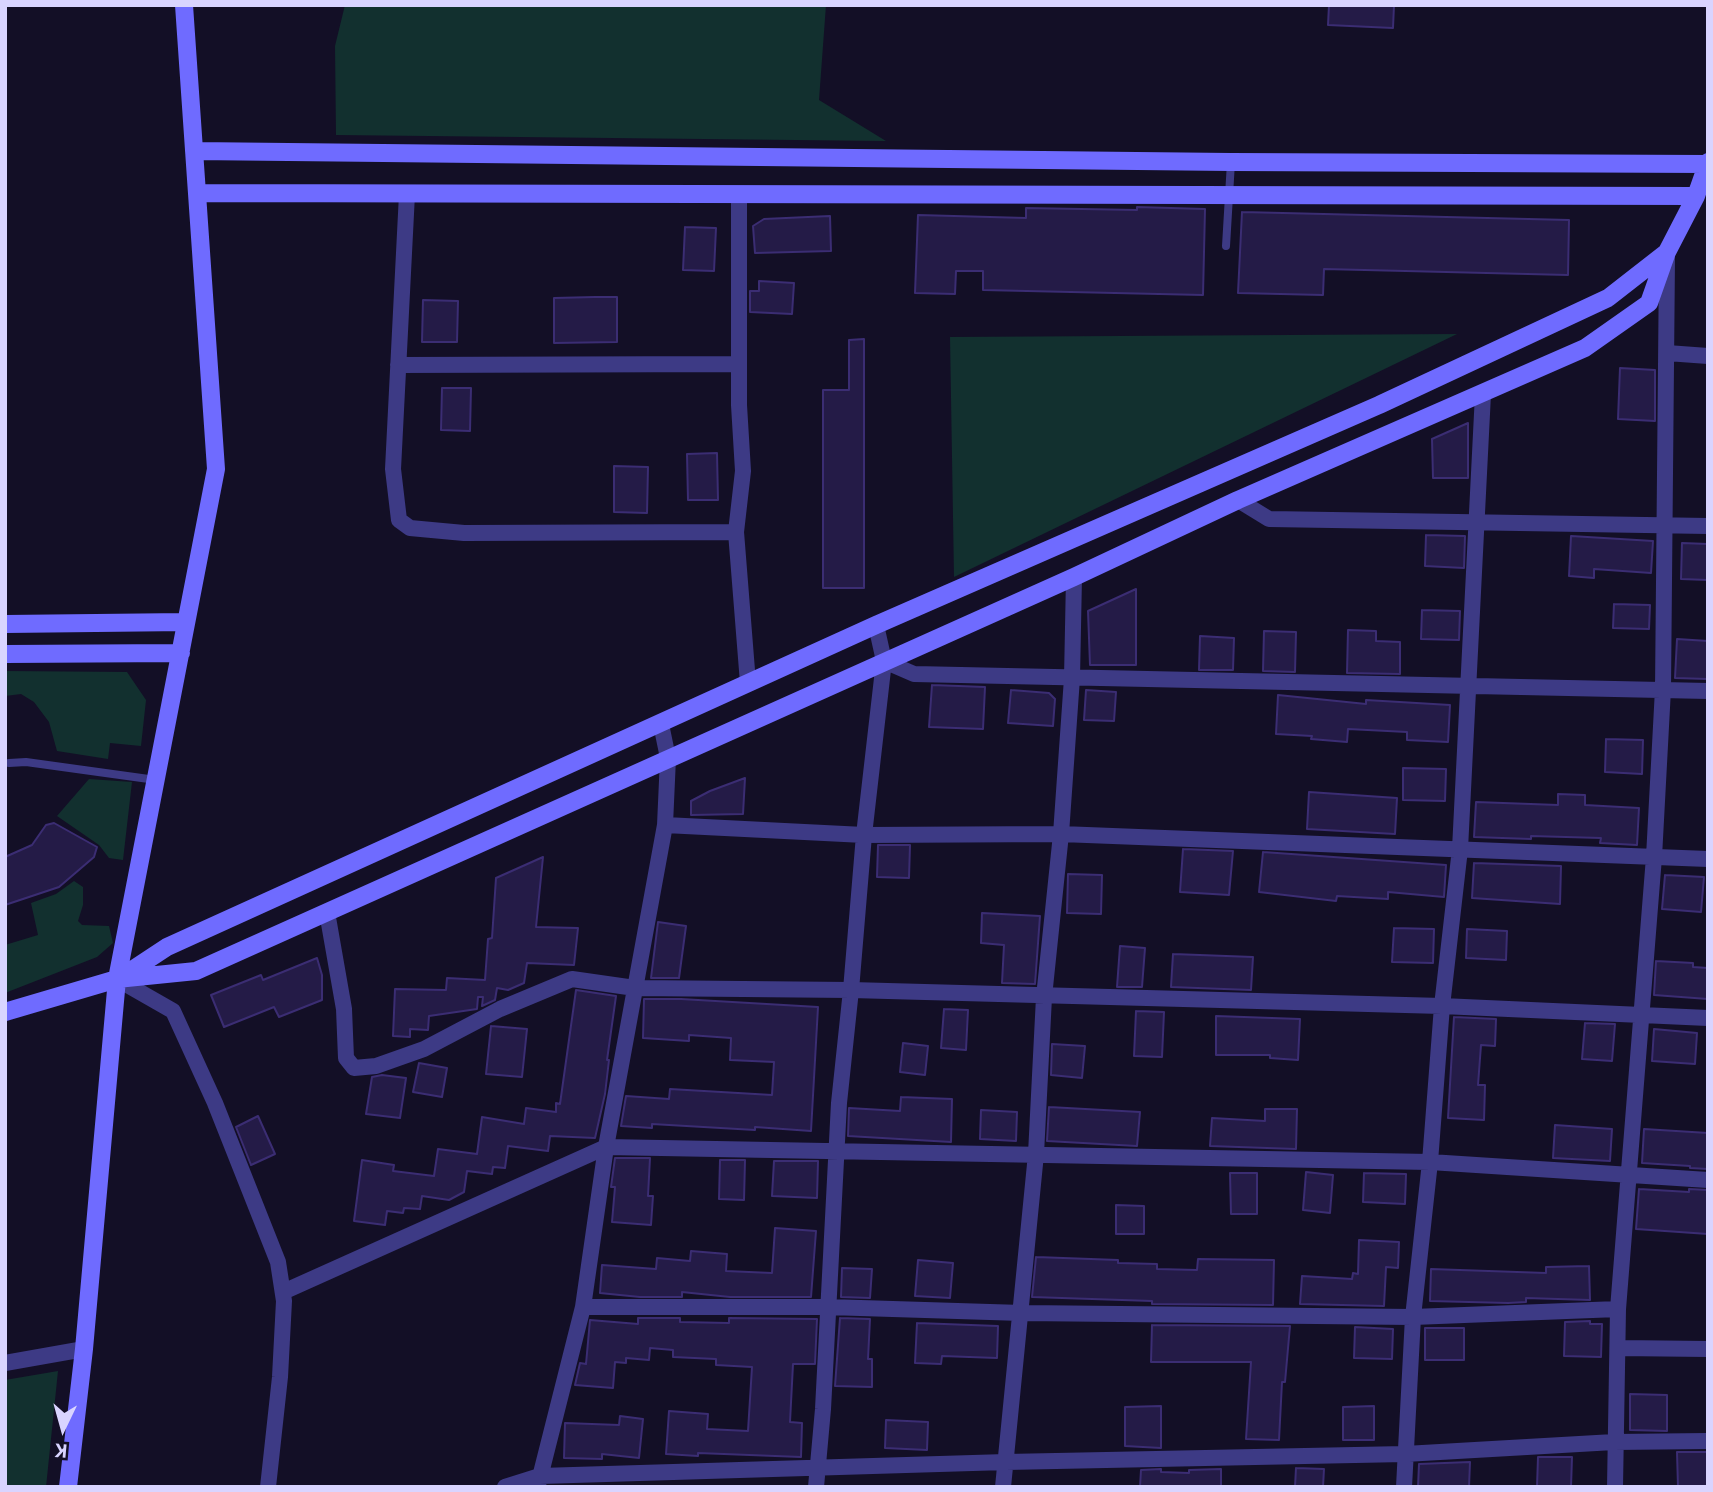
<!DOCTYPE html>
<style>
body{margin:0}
#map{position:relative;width:1713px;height:1492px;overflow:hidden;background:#130f26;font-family:Roboto,sans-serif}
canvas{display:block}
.frame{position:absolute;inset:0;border:7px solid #d9d4ff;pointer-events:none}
.north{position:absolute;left:28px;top:1394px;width:70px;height:70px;-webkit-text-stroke:5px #130f26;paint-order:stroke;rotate:185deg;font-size:19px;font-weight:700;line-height:28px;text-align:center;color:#d9d4ff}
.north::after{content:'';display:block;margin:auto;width:24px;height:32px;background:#d9d4ff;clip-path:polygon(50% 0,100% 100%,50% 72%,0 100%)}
</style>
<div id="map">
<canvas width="1713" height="1492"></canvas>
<div class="frame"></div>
<div class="north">K</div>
</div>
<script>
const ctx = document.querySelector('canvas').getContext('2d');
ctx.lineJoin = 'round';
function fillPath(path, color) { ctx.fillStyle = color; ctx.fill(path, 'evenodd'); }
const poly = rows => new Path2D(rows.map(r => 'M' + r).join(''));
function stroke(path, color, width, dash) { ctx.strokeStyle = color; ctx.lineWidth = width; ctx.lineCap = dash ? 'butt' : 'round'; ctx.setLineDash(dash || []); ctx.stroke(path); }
fillPath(poly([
 [345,5,826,5,819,100,886,141,336,135,335,46],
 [1457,334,954,577,950,337],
 [5,671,127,672,146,700,141,746,110,743,108,759,57,751,49,722,34,702,21,694,5,696],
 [89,779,132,782,123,860,109,858,99,845,57,816],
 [74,881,83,887,83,905,78,921,82,925,109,926,113,943,97,957,5,993,5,945,38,935,31,903,56,894],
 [58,1371,46,1487,5,1487,5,1380]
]), '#12302f');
const building = poly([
 [1329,5,1394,5,1393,28,1328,25,1329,5],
 [1137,207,1205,209,1203,295,983,290,983,271,956,271,955,294,915,293,918,215,1026,218,1026,208,1137,210,1137,207],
 [1242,212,1569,220,1568,275,1324,269,1323,295,1238,293,1242,212],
 [830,216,831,251,755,253,753,226,764,219,830,216],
 [685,227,716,228,714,271,683,270,685,227],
 [759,281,794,283,792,314,750,312,750,291,759,291,759,281],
 [595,297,617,297,617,342,554,343,554,298,595,297],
 [423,300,458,301,457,342,422,342,423,300],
 [864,339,864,588,823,588,823,390,849,390,849,340,864,339],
 [1620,368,1655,370,1655,421,1618,419,1620,368],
 [442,388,471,388,470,431,441,430,442,388],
 [1468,423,1468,478,1433,478,1432,439,1468,423],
 [717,453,718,500,688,500,687,454,717,453],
 [614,466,648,467,647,513,614,512,614,466],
 [1426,535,1465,536,1464,568,1425,566,1426,535],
 [1571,536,1653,541,1651,573,1594,569,1594,578,1569,576,1571,536],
 [1682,543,1708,544,1708,580,1681,579,1682,543],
 [1136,589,1136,665,1090,665,1088,611,1136,589],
 [1614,604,1650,605,1649,629,1613,628,1614,604],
 [1422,610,1460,611,1459,640,1421,639,1422,610],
 [1348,630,1376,631,1376,641,1400,642,1400,674,1347,673,1348,630],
 [1264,631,1296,632,1295,672,1263,671,1264,631],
 [1200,636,1234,638,1233,670,1199,670,1200,636],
 [1677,639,1708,641,1708,679,1675,678,1677,639],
 [932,685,985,687,983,729,929,727,932,685],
 [1011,690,1049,693,1055,699,1053,726,1008,723,1011,690],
 [1086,690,1116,692,1114,721,1084,720,1086,690],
 [1278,695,1366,704,1366,700,1450,705,1448,742,1407,740,1407,732,1348,729,1347,742,1311,739,1312,736,1276,734,1278,695],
 [1606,739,1643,740,1642,774,1605,772,1606,739],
 [1403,768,1446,769,1445,801,1403,800,1403,768],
 [745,778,743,814,691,815,691,801,710,791,745,778],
 [1309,792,1397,798,1395,834,1307,829,1309,792],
 [1558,794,1585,795,1585,805,1639,808,1637,845,1600,843,1601,838,1531,836,1531,839,1474,837,1476,802,1558,805,1558,794],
 [54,823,97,847,94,857,59,887,5,905,5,857,32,845,46,825,54,823],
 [878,845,910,845,909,878,877,877,878,845],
 [1183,849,1233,851,1229,895,1180,892,1183,849],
 [1263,852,1446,865,1444,897,1388,892,1388,899,1337,896,1336,901,1259,892,1263,852],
 [543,857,536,927,578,928,574,965,527,963,524,983,508,990,497,988,495,1000,482,1006,483,997,478,997,477,1009,429,1016,428,1030,410,1029,410,1037,393,1036,395,989,446,990,447,978,485,980,488,939,492,938,496,878,543,857],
 [1474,863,1561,866,1560,904,1472,898,1474,863],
 [1068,874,1102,875,1101,914,1067,913,1068,874],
 [1665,875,1704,877,1701,912,1662,909,1665,875],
 [982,913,1040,916,1035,984,1002,983,1004,945,981,943,982,913],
 [658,922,686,926,679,978,651,978,658,922],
 [1394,928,1434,929,1433,963,1392,962,1394,928],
 [1467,929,1507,931,1506,960,1466,958,1467,929],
 [1120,946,1145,948,1142,987,1117,987,1120,946],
 [1173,954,1253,957,1251,990,1171,987,1173,954],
 [317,958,322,975,322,1000,279,1017,274,1007,224,1027,211,995,261,975,263,980,317,958],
 [1656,961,1693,963,1693,967,1708,968,1708,999,1654,995,1656,961],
 [576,990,616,996,607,1060,609,1060,605,1094,595,1138,550,1136,548,1151,508,1146,505,1168,493,1167,492,1174,467,1171,464,1192,449,1200,422,1196,420,1209,404,1208,403,1213,387,1211,385,1225,354,1221,362,1160,394,1165,393,1171,434,1176,438,1149,477,1154,482,1117,524,1124,526,1108,556,1112,556,1103,560,1104,576,990],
 [644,999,681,999,818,1007,811,1131,755,1127,755,1130,652,1124,652,1128,621,1126,626,1096,669,1099,670,1089,772,1095,774,1062,730,1060,731,1038,689,1035,689,1041,643,1038,644,999],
 [944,1009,968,1010,966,1050,941,1048,944,1009],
 [1136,1011,1164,1012,1162,1057,1134,1056,1136,1011],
 [1216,1016,1300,1019,1298,1060,1270,1058,1270,1055,1216,1055,1216,1016],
 [1454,1017,1496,1019,1495,1046,1481,1045,1478,1085,1485,1085,1484,1120,1448,1118,1454,1017],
 [1585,1023,1615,1024,1612,1061,1582,1059,1585,1023],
 [491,1026,527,1029,522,1077,486,1074,491,1026],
 [1654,1029,1697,1033,1695,1064,1652,1061,1654,1029],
 [903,1043,928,1046,925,1075,900,1072,903,1043],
 [1052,1044,1085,1046,1082,1078,1051,1075,1052,1044],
 [419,1063,447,1068,442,1097,413,1092,419,1063],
 [382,1075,406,1078,400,1118,366,1114,372,1077,382,1075],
 [901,1097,952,1099,951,1142,848,1136,849,1108,900,1111,901,1097],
 [1049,1107,1140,1112,1137,1146,1047,1141,1049,1107],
 [1265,1109,1297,1109,1296,1149,1210,1146,1212,1118,1265,1121,1265,1109],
 [981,1110,1017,1112,1016,1141,980,1139,981,1110],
 [258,1116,275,1154,251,1165,236,1127,258,1116],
 [1555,1125,1612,1129,1610,1161,1553,1158,1555,1125],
 [1644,1129,1708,1133,1708,1169,1690,1168,1690,1166,1642,1163,1644,1129],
 [615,1158,650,1158,648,1196,653,1196,651,1225,612,1222,615,1187,611,1187,615,1158],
 [720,1160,745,1160,744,1200,719,1199,720,1160],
 [774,1161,818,1161,817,1198,772,1196,774,1161],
 [1306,1172,1333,1175,1330,1213,1303,1210,1306,1172],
 [1230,1173,1257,1173,1257,1214,1231,1214,1230,1173],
 [1364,1173,1406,1174,1405,1204,1363,1202,1364,1173],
 [1639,1189,1689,1192,1689,1189,1708,1190,1708,1234,1636,1229,1639,1189],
 [1116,1205,1144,1206,1144,1234,1116,1234,1116,1205],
 [775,1228,816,1231,811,1297,730,1297,682,1292,682,1297,640,1297,600,1293,602,1265,656,1269,657,1258,690,1261,691,1251,727,1254,726,1271,772,1273,775,1228],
 [1359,1240,1399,1242,1398,1268,1386,1267,1384,1306,1300,1304,1302,1276,1352,1279,1353,1273,1358,1274,1359,1240],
 [1036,1257,1118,1260,1118,1263,1157,1264,1157,1269,1197,1270,1198,1259,1274,1260,1273,1305,1152,1304,1152,1301,1032,1297,1036,1257],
 [918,1260,953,1263,950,1298,915,1296,918,1260],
 [1589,1266,1590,1300,1526,1298,1526,1302,1508,1303,1430,1301,1431,1269,1546,1273,1546,1267,1589,1266],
 [842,1268,872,1269,870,1298,841,1297,842,1268],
 [638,1318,680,1318,680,1322,729,1323,729,1318,817,1319,815,1364,793,1364,790,1422,802,1423,801,1457,698,1453,698,1456,666,1454,669,1411,708,1414,707,1429,748,1431,752,1367,716,1365,716,1359,673,1357,673,1350,650,1348,649,1360,626,1358,626,1363,615,1362,613,1388,575,1385,580,1363,586,1364,590,1320,638,1324,638,1318],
 [840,1318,870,1319,868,1359,872,1359,872,1387,835,1386,840,1318],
 [1590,1321,1590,1324,1602,1324,1601,1357,1564,1356,1565,1322,1590,1321],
 [917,1323,998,1326,997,1358,942,1356,941,1364,915,1363,917,1323],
 [1152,1325,1290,1326,1285,1382,1282,1382,1279,1440,1246,1439,1251,1362,1151,1362,1152,1325],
 [1355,1327,1393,1329,1392,1359,1354,1358,1355,1327],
 [1425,1328,1464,1328,1464,1360,1425,1360,1425,1328],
 [1630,1394,1667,1395,1667,1431,1630,1430,1630,1394],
 [1161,1406,1161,1448,1125,1446,1125,1407,1161,1406],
 [1374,1406,1374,1440,1343,1440,1343,1407,1374,1406],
 [620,1416,643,1419,639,1458,602,1454,602,1459,564,1458,565,1423,619,1425,620,1416],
 [886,1420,928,1422,927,1450,885,1448,886,1420],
 [1677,1452,1708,1452,1708,1487,1678,1487,1677,1452],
 [1538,1457,1572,1457,1571,1487,1537,1487,1538,1457],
 [1470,1462,1469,1487,1418,1487,1419,1464,1470,1462],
 [1296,1468,1324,1469,1323,1487,1295,1487,1296,1468],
 [1161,1469,1161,1472,1189,1473,1189,1470,1221,1469,1221,1487,1140,1487,1141,1470,1161,1469]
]);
fillPath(building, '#241b47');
stroke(building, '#3b2d73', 2);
stroke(poly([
 [1226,246,1231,162],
 [9,763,26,762,156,780]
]), '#3d3a85', 8);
stroke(poly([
 [407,194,393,469,399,520,410,528,464,533,736,532],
 [739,194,739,405,743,471,736,532,748,683],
 [1667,353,1708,356],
 [398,365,739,364],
 [1238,500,1269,519,1708,526],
 [876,625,884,661,914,674,1708,691],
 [665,825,864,835,1061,834,1708,859],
 [327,912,344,1009,346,1058,354,1068,376,1066,424,1049,500,1009,572,979,635,988,851,990,1442,1006,1708,1018],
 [117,979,173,1011,215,1103,278,1262,284,1301,280,1377,268,1487],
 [283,1292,606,1147,1430,1162,1708,1180],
 [583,1307,828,1307,1022,1313,1413,1317,1618,1309],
 [1618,1348,1708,1349],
 [5,1363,84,1349],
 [538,1485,583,1307,606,1147,665,825,668,758,661,724],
 [505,1487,540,1476,1006,1462,1405,1454,1614,1442,1708,1441],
 [816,1487,823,1409,839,1103,851,990,864,835,884,661],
 [1003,1487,1036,1154,1044,997,1061,834,1072,678,1074,577],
 [1404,1487,1413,1317,1430,1162,1442,1006,1460,849,1483,394],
 [1615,1487,1618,1309,1654,857,1663,689,1667,258]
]), '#3d3a85', 16);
stroke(poly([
 [194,151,1231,162,1707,164],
 [197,193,1696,196],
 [5,624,186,622],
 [5,654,181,653],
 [120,978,167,947,876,625,1379,405,1608,298,1667,252],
 [5,1012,117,979,196,971,1074,577,1238,500,1585,348,1649,303,1667,252,1696,196,1708,162],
 [68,1487,84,1349,117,979,216,469,184,5]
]), '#6f6bff', 18);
</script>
